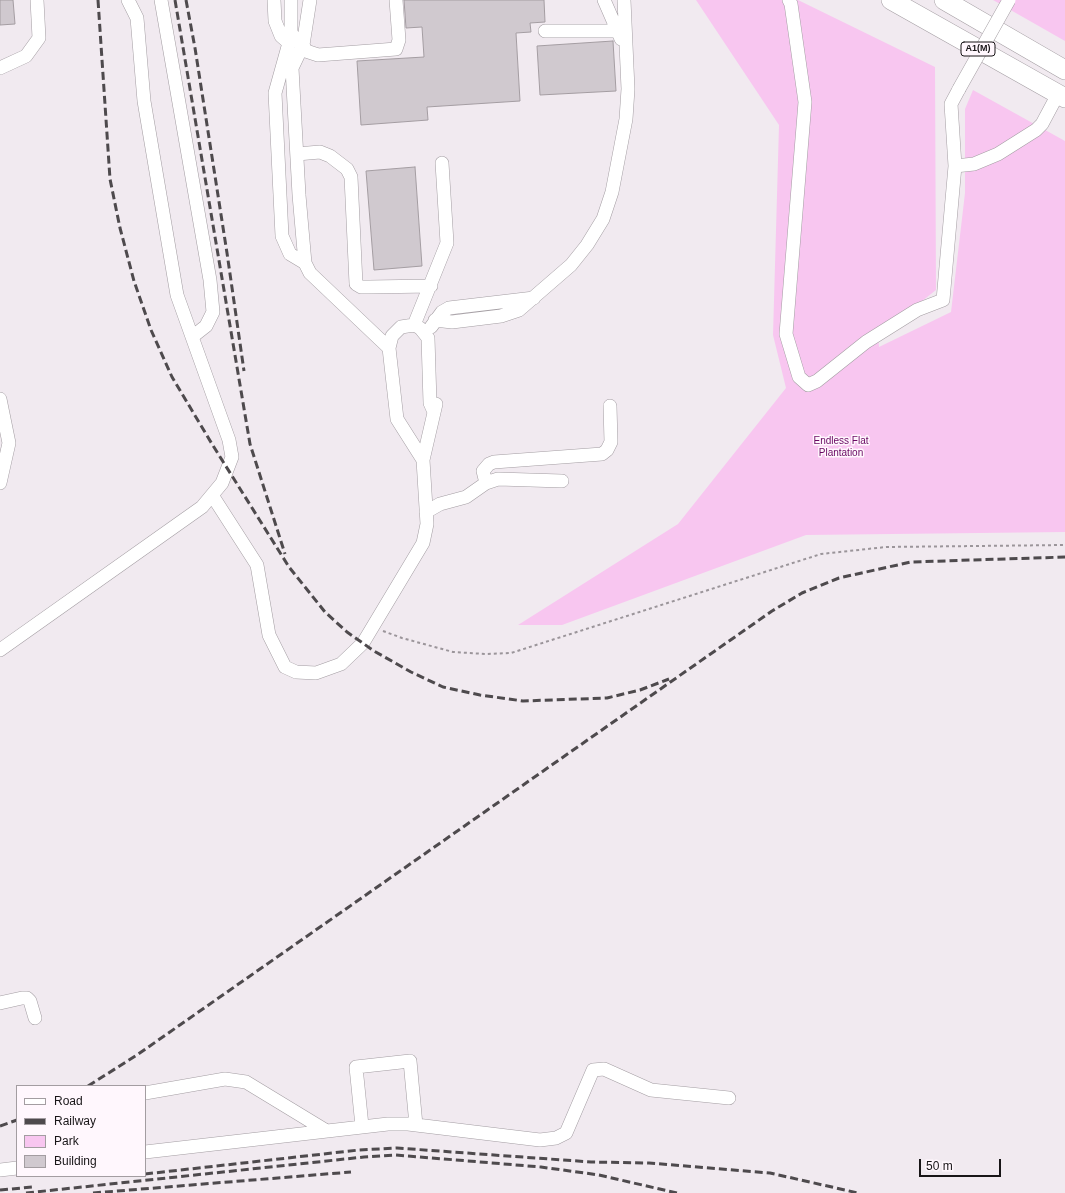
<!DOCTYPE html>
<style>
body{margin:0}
#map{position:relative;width:1065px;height:1193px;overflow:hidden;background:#f1eaf0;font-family:Arial,sans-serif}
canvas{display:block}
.legend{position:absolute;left:16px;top:1085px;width:130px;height:92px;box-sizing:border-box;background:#fff7fd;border:1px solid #a39da1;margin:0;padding:5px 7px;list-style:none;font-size:12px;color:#181517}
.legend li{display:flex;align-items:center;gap:8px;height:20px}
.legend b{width:20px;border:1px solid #a39da1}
.scale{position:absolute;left:919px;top:1159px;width:82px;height:18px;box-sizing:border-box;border:2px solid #181517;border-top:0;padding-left:5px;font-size:12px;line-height:14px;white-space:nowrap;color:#181517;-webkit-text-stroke:3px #fff7fd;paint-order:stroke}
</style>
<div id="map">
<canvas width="1065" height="1193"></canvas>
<ul class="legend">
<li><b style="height:5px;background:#fff"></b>Road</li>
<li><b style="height:5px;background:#4e4a4d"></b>Railway</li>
<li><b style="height:11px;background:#f8c6f0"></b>Park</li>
<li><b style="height:11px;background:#d0c9cf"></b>Building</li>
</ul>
<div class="scale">50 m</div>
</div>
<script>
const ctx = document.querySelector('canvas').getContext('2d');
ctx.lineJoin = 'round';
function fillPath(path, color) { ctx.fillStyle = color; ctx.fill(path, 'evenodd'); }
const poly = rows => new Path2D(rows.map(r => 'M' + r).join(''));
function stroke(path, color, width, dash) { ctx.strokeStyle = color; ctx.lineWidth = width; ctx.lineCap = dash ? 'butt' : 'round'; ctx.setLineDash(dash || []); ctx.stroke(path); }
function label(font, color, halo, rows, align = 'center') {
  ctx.font = font + ' Arial,sans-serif'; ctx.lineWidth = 3; ctx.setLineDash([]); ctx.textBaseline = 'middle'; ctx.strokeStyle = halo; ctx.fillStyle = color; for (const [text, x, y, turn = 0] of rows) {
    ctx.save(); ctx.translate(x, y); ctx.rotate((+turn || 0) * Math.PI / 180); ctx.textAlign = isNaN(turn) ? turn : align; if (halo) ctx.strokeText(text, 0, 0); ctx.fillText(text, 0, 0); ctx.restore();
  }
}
fillPath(poly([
 [696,0,798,0,935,67,936,290,878,336,879,347,951,312,965,193,965,109,973,90,1065,141,1065,532,806,535,562,625,518,625,678,524,786,388,773,335,779,125],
 [993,0,1065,0,1065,41]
]), '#f8c6f0');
const building = poly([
 [0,0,13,0,15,24,0,25,0,0],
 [404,0,544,0,545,22,530,23,531,32,516,33,520,101,427,107,428,120,361,125,357,61,424,57,422,27,406,28,404,0],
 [613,41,616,91,540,95,537,46,613,41],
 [415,167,422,266,374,270,366,171,415,167]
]);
fillPath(building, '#d0c9cf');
stroke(building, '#a49da2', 1);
const minor = poly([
 [161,0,210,280,213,312,206,326,192,337],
 [274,0,275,21,281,36,289,43,275,93,282,236,290,254,305,263],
 [291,0,291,32,295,40,303,45,292,68,299,195,305,263,310,273,389,348],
 [310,0,303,45,306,51,318,55,396,49,399,40,396,0],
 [604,0,621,39],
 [789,0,791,4,805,102,786,334,799,377,808,385,817,381,866,342,917,310,943,300,955,166,951,104,959,89],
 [545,31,618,31],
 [0,68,26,56,39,38,37,0],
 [297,154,320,152,330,156,347,169,351,177,356,284,361,287,369,287,431,286],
 [955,166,974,164,998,154,1036,130,1042,124,1058,94],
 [435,320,452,322,501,316,519,310,571,265,587,245,603,219,612,192,626,119,628,89,624,0],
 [414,325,447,243,442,163],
 [431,327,442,312,449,308,534,298],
 [0,399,9,443,0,483],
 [423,460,436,404],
 [486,483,483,471,489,464,494,462,602,454,607,450,611,442,610,406],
 [212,495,257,565,269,635,285,667,296,672,316,673,341,664,363,643,423,543,427,524,423,460,397,419,389,348,392,336,401,327,414,325,420,328,428,338,430,403,434,412],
 [426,512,440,504,466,497,486,483,498,479,562,481],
 [0,650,202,507,222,483,232,457,229,440,177,295,144,101,137,18,128,0],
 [0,1003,22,998,27,998,30,1001,35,1018],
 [145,1093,225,1079,246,1082,325,1130],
 [362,1126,356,1067,410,1061,416,1125],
 [145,1152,388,1124,408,1124,540,1140,556,1138,566,1133,593,1070,604,1069,651,1090,729,1098],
 [0,1170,17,1168]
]);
const highway = poly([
 [891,0,1065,98],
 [944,0,1065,70]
]);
stroke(minor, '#a39da2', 14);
stroke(highway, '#a39da2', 20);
stroke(poly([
 [383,631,402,638,453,652,485,654,511,653,821,554,886,547,1065,545]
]), '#9b959a', 2, [3, 3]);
stroke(minor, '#fff', 13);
stroke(highway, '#fff', 19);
stroke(poly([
 [98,0,110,179,120,228,134,281,151,330,172,377,212,444,289,567,325,612,347,632,374,651,411,672,443,687,480,695,523,701,607,698,640,690,669,679],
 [175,0,250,444,285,554],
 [186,0,195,48,227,253,244,371],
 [88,1086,137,1055,772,611,802,593,839,578,911,562,1065,557],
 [0,1126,17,1120],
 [145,1174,359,1150,397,1148,591,1162,649,1163,770,1173,858,1193],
 [0,1190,33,1187],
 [26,1193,364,1157,396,1155,541,1167,599,1175,677,1193],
 [93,1193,351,1172]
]), '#4e4a4d', 3, [8, 4]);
const minorBridge = poly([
 [959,89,1009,0]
]);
stroke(minorBridge, '#a39da2', 14, []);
stroke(minorBridge, '#fff', 13);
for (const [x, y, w] of [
 [978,49,34]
]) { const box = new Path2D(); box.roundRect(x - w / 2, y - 7, w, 14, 3); ctx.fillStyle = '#fff7fd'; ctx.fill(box); stroke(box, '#181517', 1); }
label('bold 9px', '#181517', null, [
 ["A1(M)",978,49]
]);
label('10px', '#690762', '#fff7fd', [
 ["Endless Flat",841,441],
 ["Plantation",841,453]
]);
</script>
